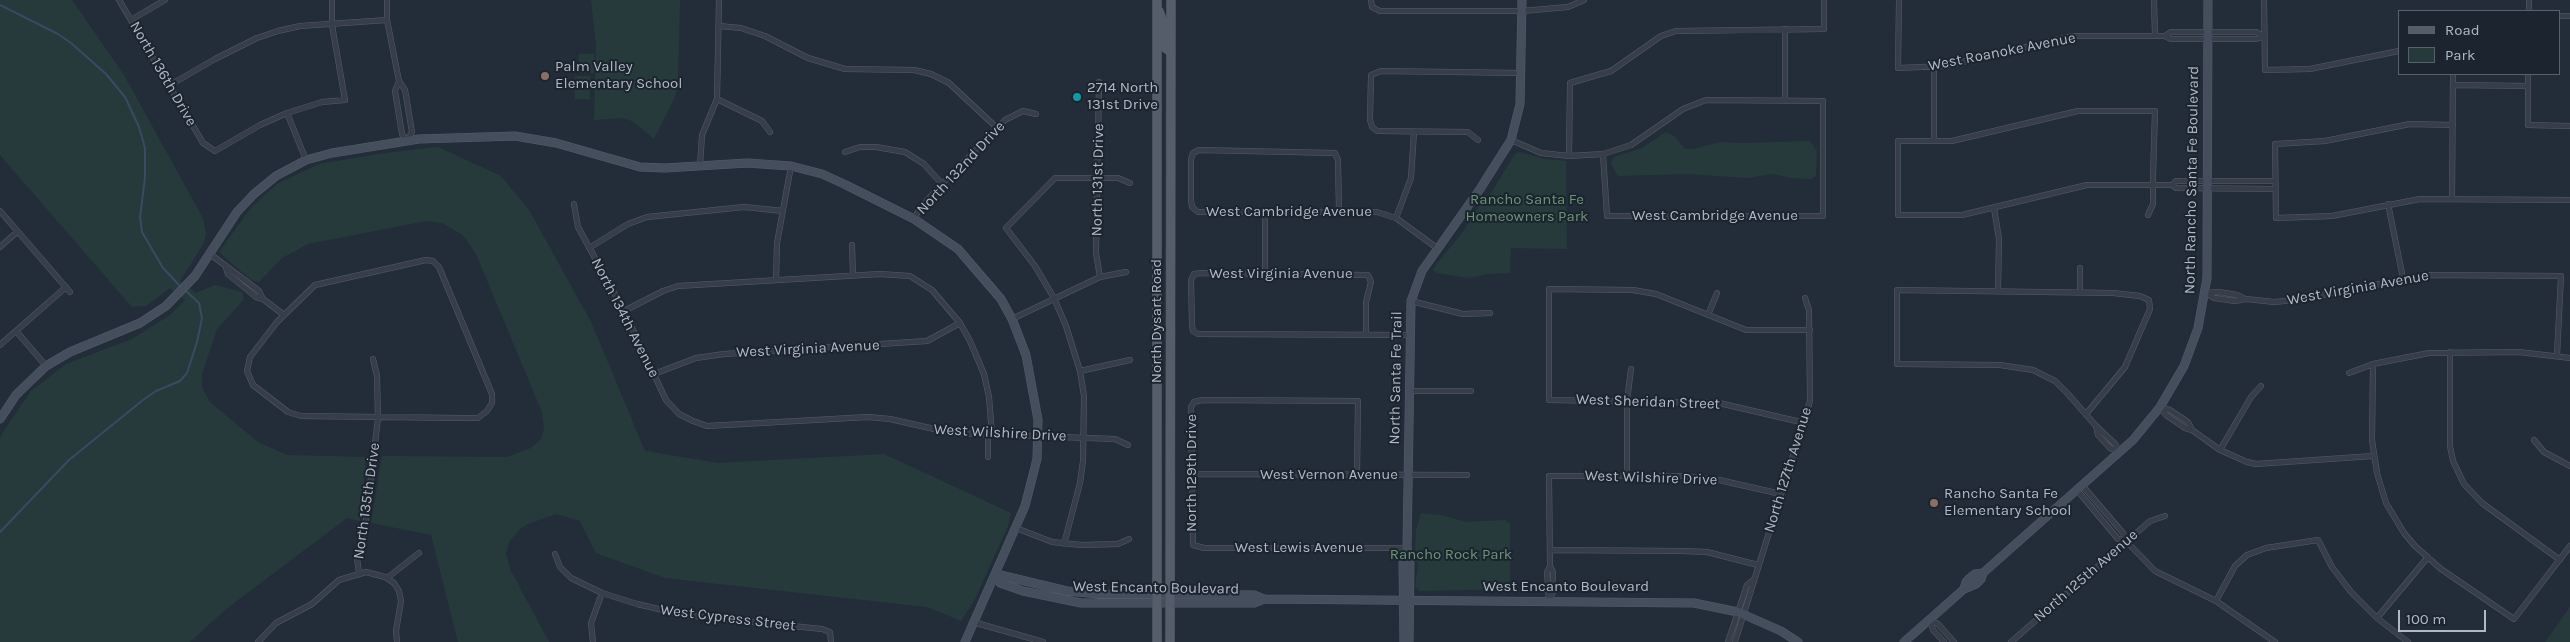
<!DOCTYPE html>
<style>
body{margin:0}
#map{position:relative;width:2570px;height:642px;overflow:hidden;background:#232d3a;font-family:Karla,sans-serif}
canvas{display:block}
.legend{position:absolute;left:2398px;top:10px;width:162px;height:65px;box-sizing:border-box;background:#1c242f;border:1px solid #58606b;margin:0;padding:6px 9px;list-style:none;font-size:15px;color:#b2b9c6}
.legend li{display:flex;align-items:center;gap:10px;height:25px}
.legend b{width:25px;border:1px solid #58606b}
.scale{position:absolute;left:2398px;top:610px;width:88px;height:22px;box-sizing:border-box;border:2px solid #b2b9c6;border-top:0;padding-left:6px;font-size:15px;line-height:18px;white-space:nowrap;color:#b2b9c6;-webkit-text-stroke:4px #1c242f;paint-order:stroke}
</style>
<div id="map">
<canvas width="2570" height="642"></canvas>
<ul class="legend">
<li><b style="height:6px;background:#555d6a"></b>Road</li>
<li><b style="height:14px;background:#263a3c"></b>Park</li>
</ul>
<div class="scale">100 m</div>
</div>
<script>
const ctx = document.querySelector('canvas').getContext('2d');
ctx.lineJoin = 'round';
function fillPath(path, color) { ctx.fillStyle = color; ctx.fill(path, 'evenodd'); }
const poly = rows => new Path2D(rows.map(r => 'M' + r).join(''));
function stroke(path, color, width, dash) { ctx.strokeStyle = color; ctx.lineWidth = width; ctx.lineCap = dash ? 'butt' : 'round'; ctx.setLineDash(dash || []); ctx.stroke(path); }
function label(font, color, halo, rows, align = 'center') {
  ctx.font = font + ' Karla,sans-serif'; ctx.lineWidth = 4; ctx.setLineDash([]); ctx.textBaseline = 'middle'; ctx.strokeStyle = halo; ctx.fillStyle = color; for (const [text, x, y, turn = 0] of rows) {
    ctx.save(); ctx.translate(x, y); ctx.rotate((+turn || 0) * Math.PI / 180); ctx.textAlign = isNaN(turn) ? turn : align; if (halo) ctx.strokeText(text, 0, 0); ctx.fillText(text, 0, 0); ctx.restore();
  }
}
fillPath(poly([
 [0,0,72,0,124,75,203,218,206,233,204,243,180,281,196,293,215,285,242,292,244,299,217,329,202,374,202,388,210,402,258,442,287,455,366,457,360,521,347,518,226,609,190,642,0,642,0,438,3,432,31,391,66,364,132,339,170,315,185,300,170,288,146,306,132,307,0,155],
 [591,0,680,0,678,84,675,97,654,139,632,121,623,118,594,120,596,45],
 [579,54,594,54,594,73,579,73],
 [575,76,590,76,590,99,575,99],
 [1666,132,1674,136,1685,149,1694,149,1720,142,1743,143,1810,141,1817,151,1816,176,1811,179,1791,178,1773,174,1747,178,1687,174,1618,176,1616,173,1611,163,1614,157,1642,148],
 [438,147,501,176,529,210,591,322,645,451,718,463,884,454,1011,513,1008,526,975,599,961,621,927,607,665,578,596,553,580,521,556,514,528,524,520,529,509,542,506,554,511,571,549,642,458,642,431,535,371,523,382,456,507,457,531,448,541,439,544,429,542,412,476,254,463,235,442,223,426,221,308,244,282,258,259,282,251,280,219,252,250,209,277,184,319,164,378,154],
 [1519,152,1545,159,1566,161,1567,249,1511,248,1510,273,1487,274,1469,278,1437,273,1433,270,1438,262,1462,233,1483,200,1491,193,1515,154],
 [1421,513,1441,515,1466,522,1505,520,1510,524,1510,589,1419,591,1415,586,1418,566,1415,547,1416,530],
 [2570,607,2570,642,2545,642]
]), '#263a3c');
stroke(poly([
 [0,5,58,34,71,43,106,74,125,97,139,127,145,148,145,178,140,217,142,232,163,268,180,286],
 [0,532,69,460,143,400,156,391,180,381,187,373,197,342,202,318,199,303,186,291]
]), '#394a63', 2);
const street = poly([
 [119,0,203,143,215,151,260,125,287,113,322,102,345,100,332,25,332,0],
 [387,0,387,20,399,81,405,90,412,132,407,141,402,134,395,91,399,81],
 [1371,0,1372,7,1380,11,1522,11,1568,7,1584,0],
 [1899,0,1898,68,1945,66,2073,36,2165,36,2171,32,2256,32,2264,36],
 [2154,0,2155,36],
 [2264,0,2265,70,2310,69,2399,51],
 [2529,11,2529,0],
 [2559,16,2570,16],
 [131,20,165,0],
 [719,26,741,28,765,36,808,58,845,69,914,70,931,74,949,83,996,127],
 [2165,36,2171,39,2256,39,2264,36],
 [1934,68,1934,141],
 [2528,74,2528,125,2570,126],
 [1099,82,1096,253,1100,277],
 [170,85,215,59,257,38,278,31,300,26,387,20],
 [2453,85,2528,86],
 [717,99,762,121,770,132],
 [1785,101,1785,29],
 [287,113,306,160],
 [2453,125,2410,124,2325,141,2275,144,2276,218,2332,216,2420,199,2570,200],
 [1478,140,1468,132,1377,131,1372,127,1370,120,1371,75,1381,71,1521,73],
 [1511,140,1541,153,1569,156,1603,154,1631,145,1683,109,1706,100,1823,101,1823,216,1607,216,1603,154],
 [845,152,860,147,876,147,905,152,924,164,942,184],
 [1569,156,1570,83,1611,71,1661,36,1676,31,1824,29,1824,0],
 [700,166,702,135,717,99,719,0],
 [2172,185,2176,181,2275,181],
 [2172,185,2176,188,2275,189],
 [2452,198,2453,74],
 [574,204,578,227,624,311,666,400,679,414,693,421,707,426,868,417,890,419,952,433,1115,439,1128,445],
 [2388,204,2403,278],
 [1994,208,1999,239,1998,291],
 [0,211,70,292],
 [1339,212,1338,160,1335,153,1199,150,1193,153,1191,159,1191,200,1192,207,1198,212,1377,212,1396,218,1437,248],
 [2148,215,2153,204,2153,177,2155,111,2078,111,1952,141,1898,141,1898,215,1962,215,2087,185,2172,185],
 [1396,218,1411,178,1414,132],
 [914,219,920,208,942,184,1005,120,1023,111,1036,114],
 [852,245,853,276],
 [0,247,17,232],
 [589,248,628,224,647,217,744,207,783,211],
 [210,254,259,291,263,299],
 [426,260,433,261,439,267,492,394,492,403,487,411,478,418,460,418,301,416,288,412,253,385,247,371,250,357,277,322,315,285,426,260],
 [226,268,228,274,256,297,263,299,284,315],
 [1265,273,1265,212],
 [776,280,777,243,791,166],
 [2080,292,2080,268],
 [2206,293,2214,298,2235,301,2246,299,2274,302,2295,300,2427,275,2561,276,2557,355],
 [2206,293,2219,292,2237,295,2245,299],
 [1411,301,1463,314,1490,313],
 [624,311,663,291,678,286,880,274,910,276,932,290,960,323,970,341,984,374,989,397,992,434],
 [1708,315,1717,293],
 [1012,319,1100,277,1126,272],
 [16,331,46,366],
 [1366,334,1366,302,1371,282,1368,275,1201,273,1194,274,1191,280,1192,325,1193,331,1198,334,1409,335],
 [0,345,66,287],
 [2450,352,2450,446,2453,461,2464,484,2482,503,2560,560],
 [2373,364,2372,440,2377,473,2386,503,2404,533,2415,546,2441,569,2514,619,2570,546],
 [1080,371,1130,360],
 [2349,373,2373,364,2429,353,2519,352,2570,358],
 [654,374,696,358,724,354,927,341,960,323],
 [1409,391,1471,391],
 [2160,407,2166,415,2185,428,2192,430,2220,450,2247,462,2256,464,2373,456],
 [2161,407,2170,410,2188,422,2192,430],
 [2086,414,2125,367,2150,309,2149,300,2140,296,2113,293,1897,290,1897,364,2000,365,2033,370,2055,381,2068,394,2096,426,2115,444,2120,453],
 [1805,423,1719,403,1549,400,1549,289,1633,290,1656,294,1746,330,1810,330],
 [2096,426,2098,435,2110,448,2119,452],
 [2534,440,2544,452,2570,466],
 [2220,450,2251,397,2261,386],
 [988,457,988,434],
 [1191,474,1467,475],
 [1357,475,1358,401,1202,400,1194,402,1191,407,1193,545,1204,548,1407,548],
 [1627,475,1627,401,1631,369],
 [2082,485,2123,533,2126,541,2155,571,2216,601,2275,642],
 [2077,490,2118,539,2126,541],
 [1016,528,1052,542,1082,545,1118,544,1129,539],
 [1064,544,1080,483,1083,461,1084,396,1080,371,1066,326,1054,298,1035,266,1006,228,1055,178,1118,178,1130,183],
 [1550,550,1682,551,1707,552,1758,565],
 [555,554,560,567,571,578,602,593,637,604,684,615,822,629,830,632,831,642],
 [359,573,357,558,366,520,378,418,377,376,373,359],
 [387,578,419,553],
 [1549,601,1547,572,1550,566,1549,476,1684,476,1719,480,1781,494],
 [1549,601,1553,592,1553,572,1550,566],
 [2216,601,2235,566,2247,555,2266,548,2318,540,2332,567,2351,592,2377,618,2408,642],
 [2377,618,2428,557],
 [1929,620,1938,624,1954,642],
 [1930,620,1933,630,1944,642],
 [973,622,1043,642],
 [258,642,276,623,312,604,339,580,366,572,385,577,394,583,399,591,401,601,396,631,397,642],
 [593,642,591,623,602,593],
 [1728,642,1747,585,1753,580],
 [1735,642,1810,401,1809,310,1805,298],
 [2011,642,2150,521,2165,516]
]);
const secondary = poly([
 [0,419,16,395,46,366,70,352,140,323,166,306,195,276,237,212,254,194,276,176,306,160,332,153,419,139,515,136,556,143,640,167,665,168,747,163,791,166,822,174,844,184,914,219,958,249,1001,299,1012,319,1026,355,1038,420,1037,459,1025,506,965,642],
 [1964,589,1966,582,1970,578,1975,574,1983,573],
 [1264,599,1254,603,1081,603,1023,591,1000,583,996,574,1067,591,1099,594,1254,595,1264,599,1694,603,1738,612,1781,631,1798,642],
 [1404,642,1403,558,1407,548],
 [1409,642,1410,559,1407,548,1411,301,1422,271,1480,189,1511,140,1520,104,1522,0],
 [1904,642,1964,589,1976,584,1981,579,1983,573,2133,440,2160,407,2184,366,2198,328,2207,278,2208,0]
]);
const primary = poly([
 [1157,0,1157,642],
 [1159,11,1163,22,1164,47,1171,52],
 [1170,642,1171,0]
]);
stroke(street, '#555c68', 6);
stroke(secondary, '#555c68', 9);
stroke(primary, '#404853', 10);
stroke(street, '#373e4a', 5);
stroke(secondary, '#454e5d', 8);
stroke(primary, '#555d6a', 9);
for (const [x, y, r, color] of [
 [545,76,5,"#8d6e63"],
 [1077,97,5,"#0f9aa8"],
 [1934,503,5,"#8d6e63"]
]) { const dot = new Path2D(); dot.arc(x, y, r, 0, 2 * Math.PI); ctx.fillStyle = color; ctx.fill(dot); stroke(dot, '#1c242f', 2); }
label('15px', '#b2b9c6', '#1c242f', [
 ["West Roanoke Avenue",2002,52,-11],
 ["North 136th Drive",163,74,60],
 ["North 132nd Drive",961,168,-47],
 ["North 131st Drive",1098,180,-89],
 ["North Rancho Santa Fe Boulevard",2192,180,-89],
 ["West Cambridge Avenue",1289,212],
 ["West Cambridge Avenue",1715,216],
 ["West Virginia Avenue",1281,274],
 ["West Virginia Avenue",2358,288,-10],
 ["North 134th Avenue",625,318,63],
 ["North Dysart Road",1157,321,-90],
 ["West Virginia Avenue",808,349,-3],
 ["North Santa Fe Trail",1396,378,-89],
 ["West Sheridan Street",1648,402,2],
 ["West Wilshire Drive",1000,433,3],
 ["North 127th Avenue",1788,470,-73],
 ["North 129th Drive",1192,473,-90],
 ["West Vernon Avenue",1329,475],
 ["West Wilshire Drive",1651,478,2],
 ["North 135th Drive",367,501,-82],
 ["West Lewis Avenue",1299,548],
 ["North 125th Avenue",2086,576,-41],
 ["West Encanto Boulevard",1566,587],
 ["West Encanto Boulevard",1156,588,1],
 ["West Cypress Street",728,618,7]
]);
label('15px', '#b2b9c6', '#1c242f', [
 ["Palm Valley",555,67],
 ["Elementary School",555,84],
 ["2714 North",1087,88],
 ["131st Drive",1087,105],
 ["Rancho Santa Fe",1944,494],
 ["Elementary School",1944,511]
], 'left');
label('15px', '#6a9674', '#1c242f', [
 ["Rancho Santa Fe",1527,200],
 ["Homeowners Park",1527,217],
 ["Rancho Rock Park",1451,555]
]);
</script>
